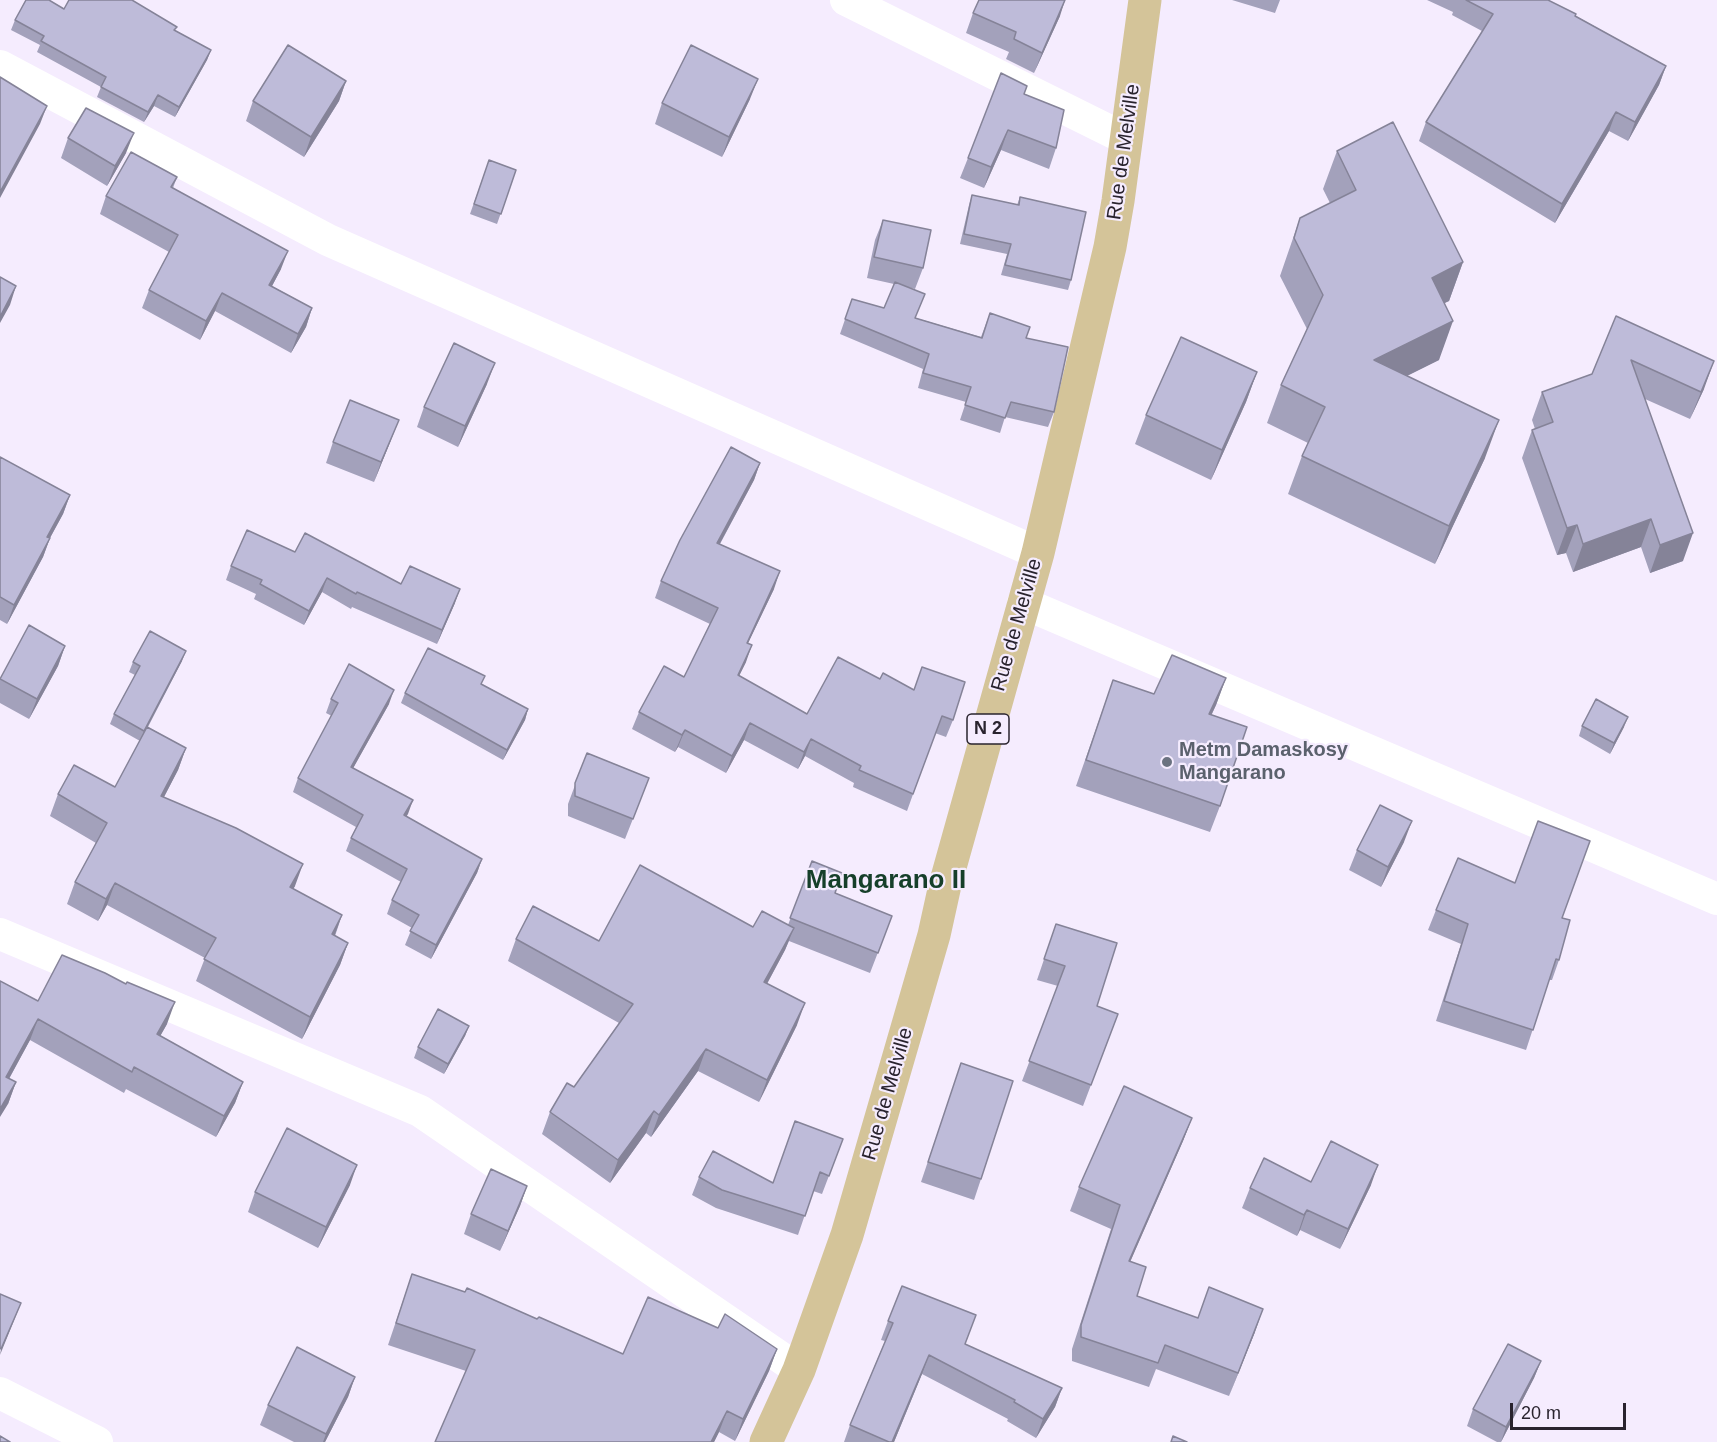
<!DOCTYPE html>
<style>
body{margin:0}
#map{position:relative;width:1717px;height:1442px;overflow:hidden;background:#f5ecfe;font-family:Arial,sans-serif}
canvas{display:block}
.scale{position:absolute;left:1510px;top:1403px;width:116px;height:27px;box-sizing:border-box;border:3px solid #29232e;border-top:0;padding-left:8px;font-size:18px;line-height:21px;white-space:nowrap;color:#29232e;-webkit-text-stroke:4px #f5ecfe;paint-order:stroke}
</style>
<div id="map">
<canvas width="1717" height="1442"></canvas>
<div class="scale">20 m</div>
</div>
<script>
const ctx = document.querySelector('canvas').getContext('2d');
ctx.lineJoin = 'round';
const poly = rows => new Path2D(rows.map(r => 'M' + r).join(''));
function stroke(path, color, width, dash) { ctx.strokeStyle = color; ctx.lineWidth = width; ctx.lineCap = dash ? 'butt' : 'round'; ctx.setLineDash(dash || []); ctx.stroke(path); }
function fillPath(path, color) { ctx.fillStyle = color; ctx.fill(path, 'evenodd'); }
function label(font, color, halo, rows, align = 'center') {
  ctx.font = font + ' Arial,sans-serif'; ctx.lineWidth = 4.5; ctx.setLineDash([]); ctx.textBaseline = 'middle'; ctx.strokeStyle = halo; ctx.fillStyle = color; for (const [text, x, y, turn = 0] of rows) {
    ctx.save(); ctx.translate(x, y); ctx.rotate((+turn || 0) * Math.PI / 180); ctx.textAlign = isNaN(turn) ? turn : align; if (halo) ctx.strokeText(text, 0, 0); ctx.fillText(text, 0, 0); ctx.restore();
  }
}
stroke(poly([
 [846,0,1126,139],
 [0,66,328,240,1038,553],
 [1023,603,1717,899],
 [0,934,420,1111,799,1370],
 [0,1393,97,1442]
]), '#fff', 32);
stroke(poly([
 [766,1442,799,1370,847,1235,934,935,945,885,1038,553,1110,247,1118,201,1145,0]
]), '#d4c499', 33);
fillPath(poly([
 [1232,0,1280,0,1275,13],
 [1427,0,1548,0,1576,16,1666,66,1659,85,1628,141,1609,131,1555,223,1419,141,1426,122,1482,31,1452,15,1453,12],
 [64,9,175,31,211,50,207,60,175,117,154,106,144,122,97,97,101,87,37,52,40,45,11,30,15,20],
 [973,13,1060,16,1034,73,1006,59,1009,52,966,33],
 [346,81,339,101,304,157,246,121,253,101],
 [1027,86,1024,94,1056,148,1049,169,1001,150,984,188,960,178,968,158],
 [750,99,722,157,655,124,662,103],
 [68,138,126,153,107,186,61,158],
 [1337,151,1463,262,1449,301,1444,303,1439,360,1407,376,1485,458,1435,564,1288,494,1302,456,1308,443,1267,423,1281,385,1307,329,1280,276,1300,218,1330,203,1323,189],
 [489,160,516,170,497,224,470,214],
 [177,177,173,188,281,269,272,286,312,308,306,327,291,353,215,311,200,340,142,308,149,290,169,252,100,214,106,196],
 [972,195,1017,205,1020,197,1071,280,1068,290,1001,275,1007,254,960,244,969,205],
 [883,220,923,268,915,289,907,287,916,318,981,337,990,313,1026,338,1054,412,1048,427,1005,417,1000,433,960,420,966,402,918,388,923,369,840,334,852,299,884,308,894,284,867,278,875,240],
 [1616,316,1704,389,1690,419,1645,399,1683,561,1650,573,1641,547,1573,572,1566,553,1557,555,1522,458,1532,430,1535,429,1532,420,1542,392,1592,374],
 [1257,372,1246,402,1211,480,1135,444,1146,415],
 [487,384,458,447,417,427,424,407],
 [391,440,374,482,326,463,333,442],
 [0,457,70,495,63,514,50,538,43,557,7,624,0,620],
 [760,463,754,480,720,544,774,589,748,643,746,662,739,676,807,714,880,679,914,690,922,667,953,720,946,737,935,733,907,811,853,787,854,783,805,756,798,769,744,740,726,773,678,747,675,752,632,729,639,712,684,677,710,624,655,598,661,581],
 [295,552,401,584,455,603,437,644,352,607,351,609,322,592,304,625,254,599,256,594,226,580,231,566],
 [65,646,58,666,29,719,0,703,0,679],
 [182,661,148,727,186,748,178,770,164,797,295,886,293,889,342,915,335,936,348,943,340,965,302,1039,196,981,205,958,107,905,98,921,67,904,75,882,96,843,50,816,58,794,115,787,140,741,110,724,114,714,135,675,129,672,133,662],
 [1226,678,1216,705,1212,714,1220,806,1210,832,1076,786,1113,680,1154,694],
 [482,684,528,709,525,720,503,760,401,703,405,693],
 [331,699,389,704,353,768,413,800,406,816,482,859,477,873,431,959,405,945,412,928,387,914,392,900,401,882,346,851,351,838,356,827,293,792,298,778,332,716,326,713],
 [1582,726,1624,727,1610,754,1579,736],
 [587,753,649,778,625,839,568,816,568,804],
 [1404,842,1381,887,1349,870,1357,850],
 [812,861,835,893,892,916,870,973,789,941,785,950,767,984,797,1025,759,1102,698,1071,651,1137,646,1133,610,1183,542,1134,550,1112,574,1087,619,1023,508,961,516,939,599,941,753,927,788,925],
 [1436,910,1562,918,1559,960,1552,980,1549,980,1526,1050,1436,1021,1461,944,1428,930],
 [1056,924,1097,1006,1118,1014,1083,1106,1022,1081,1058,986,1037,980],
 [0,981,38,1001,167,1024,160,1036,243,1082,235,1103,216,1137,126,1089,124,1093,30,1040,9,1079,16,1082,8,1104],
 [469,1026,465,1036,444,1074,414,1058,418,1047],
 [961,1063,981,1179,974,1200,921,1182],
 [1192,1118,1183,1141,1130,1262,1137,1296,1198,1318,1255,1332,1229,1396,1156,1369,1149,1387,1072,1361,1072,1349,1111,1229,1070,1211,1079,1187],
 [843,1139,822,1194,813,1191,798,1235,716,1208,692,1195,699,1177,772,1183],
 [1311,1182,1371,1185,1340,1249,1300,1230,1297,1236,1242,1208,1250,1188],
 [350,1185,318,1248,248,1212,255,1192],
 [527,1186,520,1206,500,1251,464,1234,471,1214],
 [412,1274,537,1319,623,1354,718,1328,777,1349,769,1371,735,1441,719,1432,714,1442,435,1442,466,1371,388,1345],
 [888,1321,965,1344,1062,1388,1055,1407,1036,1438,1007,1421,1008,1419,922,1374,894,1442,844,1442,850,1425,885,1341,881,1340],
 [1541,1361,1534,1378,1501,1442,1497,1442,1467,1426,1473,1409],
 [355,1377,348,1397,325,1442,294,1442,260,1425,268,1405]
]), '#a3a1bb');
fillPath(poly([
 [1065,0,1060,16,1034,73,1042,53],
 [211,50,207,60,175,117,179,107],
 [1666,66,1659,85,1628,141,1635,122],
 [758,79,750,99,722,157,729,137],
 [346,81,339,101,304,157,311,137],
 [158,95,154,106,144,122,148,112],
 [47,106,40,124,0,198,0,192],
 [1616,112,1609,131,1555,223,1562,204],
 [1008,130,1001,150,984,188,991,167],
 [134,133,126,153,107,186,115,166],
 [288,251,281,269,263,303,269,285],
 [1463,262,1449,301,1418,316,1432,278],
 [16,286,10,305,0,323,0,317],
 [222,293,215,311,200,340,206,321],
 [312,308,306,327,291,353,298,334],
 [1453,321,1439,360,1360,399,1374,360],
 [1714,361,1704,389,1690,419,1701,392],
 [495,363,487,384,458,447,465,426],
 [1257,372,1246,402,1211,480,1222,450],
 [399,420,391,440,374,482,381,462],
 [1499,420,1485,458,1435,564,1449,526],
 [760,463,754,480,711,560,717,543],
 [70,495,63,514,40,556,47,537],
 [1651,519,1641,547,1573,572,1583,544],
 [1577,525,1566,553,1557,555,1567,528],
 [1693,533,1683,561,1650,573,1660,545],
 [50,538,43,557,7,624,14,605],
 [780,571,774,589,740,660,747,643],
 [327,578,322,592,304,625,309,611],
 [460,589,455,603,437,644,442,630],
 [752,645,746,662,731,692,738,675],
 [65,646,58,666,29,719,37,699],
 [186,651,182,661,140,741,144,731],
 [1226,678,1216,705,1199,740,1209,714],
 [394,690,389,704,346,781,351,767],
 [528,709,525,720,503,760,507,750],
 [1628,717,1624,727,1610,754,1614,743],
 [750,723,744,740,726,773,732,756],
 [685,730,678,747,675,752,682,735],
 [811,739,805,756,798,769,804,752],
 [186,748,178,770,153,818,161,796],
 [413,800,408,814,399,829,404,815],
 [1412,821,1404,842,1381,887,1388,867],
 [482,859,477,873,431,959,436,945],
 [303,864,295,886,282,909,290,887],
 [115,883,107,905,98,921,106,899],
 [342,915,334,937,332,934],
 [794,928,785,950,756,1004,764,982],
 [348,943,340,965,302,1039,310,1017],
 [175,1002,167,1024,149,1056,157,1034],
 [805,1003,797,1025,759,1102,767,1080],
 [38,1019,30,1040,0,1095,6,1077],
 [469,1026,465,1036,444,1074,448,1064],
 [706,1049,698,1071,651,1137,659,1115],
 [16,1082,8,1104,0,1117,0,1109],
 [243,1082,235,1103,216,1137,224,1116],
 [654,1111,646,1133,610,1183,618,1160],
 [1192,1118,1183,1141,1120,1285,1129,1261],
 [357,1165,350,1185,318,1248,326,1227],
 [1378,1165,1371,1185,1340,1249,1348,1229],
 [527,1186,520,1206,500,1251,508,1231],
 [1307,1210,1300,1230,1297,1236,1304,1215],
 [21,1303,13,1323,0,1355,1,1349],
 [1263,1309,1255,1332,1229,1396,1238,1373],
 [777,1349,769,1371,735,1441,743,1419],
 [929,1355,922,1374,894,1442,892,1442],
 [1541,1361,1534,1378,1501,1442,1506,1427],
 [355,1377,348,1397,325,1442,323,1442,326,1434],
 [1062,1388,1055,1407,1036,1438,1043,1419],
 [727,1411,719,1432,714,1442,711,1442]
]), '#858398');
const building = poly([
 [26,0,49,0,64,9,69,0,132,0,177,27,174,30,211,50,179,107,158,95,148,112,101,87,106,77,41,41,44,36,15,20,26,0],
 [979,0,1065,0,1042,53,1014,39,1016,32,973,13,979,0],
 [1466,0,1548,0,1576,14,1575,16,1666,66,1635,122,1616,112,1562,204,1426,122,1493,14,1466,0],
 [288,45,346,81,311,137,253,101,288,45],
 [691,45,758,79,729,137,662,103,691,45],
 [1001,73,1027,86,1024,94,1064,110,1056,148,1008,130,991,167,968,158,1001,73],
 [0,77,47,106,0,192,0,77],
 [86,108,134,133,115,166,68,138,86,108],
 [1393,122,1463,262,1432,278,1453,321,1374,360,1499,420,1449,526,1302,456,1325,407,1281,385,1323,295,1294,238,1300,218,1356,190,1337,151,1393,122],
 [131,152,177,177,171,187,288,251,269,285,312,308,298,334,222,293,206,321,149,290,178,235,106,196,131,152],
 [489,160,516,170,501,214,474,204,489,160],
 [972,195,1019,205,1020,197,1086,212,1071,280,1005,265,1011,244,964,234,972,195],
 [883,220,931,230,923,268,874,257,883,220],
 [0,277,16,286,0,317,0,277],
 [895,282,925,294,915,318,982,338,990,313,1030,327,1026,338,1068,347,1054,412,1011,402,1005,418,965,405,971,387,923,373,929,354,845,319,852,299,884,308,895,282],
 [1616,316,1714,361,1701,392,1631,360,1693,533,1660,545,1651,519,1583,544,1577,525,1567,528,1532,430,1553,422,1542,392,1592,374,1616,316],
 [1181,337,1257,372,1222,450,1146,415,1181,337],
 [454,343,495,363,465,426,424,407,454,343],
 [350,400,399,420,381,462,333,442,350,400],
 [731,447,760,463,717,543,780,571,747,643,752,645,738,675,807,714,838,657,880,679,883,673,914,690,922,667,965,682,953,720,942,716,913,794,859,770,861,766,811,739,804,752,750,723,732,756,685,730,682,735,639,712,664,666,684,677,718,608,661,581,680,540,731,447],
 [0,457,70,495,47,537,50,538,14,605,0,597,0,457],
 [247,530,295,552,305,533,401,584,410,566,460,589,442,630,357,592,356,594,327,578,309,611,260,584,262,580,231,566,247,530],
 [29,625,65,646,37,699,0,679,29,625],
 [150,631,186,651,144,731,114,714,140,666,133,662,150,631],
 [428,648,485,676,481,684,528,709,507,750,405,693,428,648],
 [1172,655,1226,678,1209,714,1247,727,1220,806,1086,760,1113,680,1154,694,1172,655],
 [349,664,394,690,351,767,413,800,404,815,482,859,436,945,410,931,419,915,392,900,407,869,351,838,363,815,298,778,338,703,331,699,349,664],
 [1596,699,1628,717,1614,743,1582,726,1596,699],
 [147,727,186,748,161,796,236,828,303,864,290,887,342,915,332,934,348,943,310,1017,204,959,216,938,115,883,106,899,75,882,107,823,58,794,74,765,115,787,147,727],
 [587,753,649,778,633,819,575,796,575,783,587,753],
 [1380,805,1412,821,1388,867,1357,850,1380,805],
 [1538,821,1590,841,1562,918,1570,920,1559,960,1556,959,1533,1030,1444,1001,1468,924,1436,910,1458,858,1515,883,1538,821],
 [812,861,842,873,835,893,892,916,878,953,790,918,812,861],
 [640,865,753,927,762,911,794,928,764,982,805,1003,767,1080,706,1049,659,1115,654,1111,618,1160,550,1112,567,1083,574,1087,633,1004,516,939,533,906,599,941,640,865],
 [1056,924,1117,943,1097,1006,1118,1014,1091,1085,1029,1061,1065,966,1044,959,1056,924],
 [62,955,105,973,126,984,127,982,175,1002,157,1034,243,1082,224,1116,134,1067,132,1072,38,1019,6,1077,16,1082,0,1109,0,981,38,1001,62,955],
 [438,1009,469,1026,448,1064,418,1047,438,1009],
 [961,1063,1013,1081,981,1179,928,1162,961,1063],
 [1124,1086,1192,1118,1129,1261,1146,1267,1137,1296,1198,1318,1209,1287,1263,1309,1238,1373,1165,1345,1158,1363,1081,1337,1081,1325,1120,1205,1079,1187,1124,1086],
 [795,1121,843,1139,829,1176,820,1172,805,1216,722,1190,699,1177,713,1151,773,1183,795,1121],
 [287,1128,357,1165,326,1227,255,1192,287,1128],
 [1331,1141,1378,1165,1348,1229,1307,1210,1304,1215,1250,1188,1264,1158,1311,1182,1331,1141],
 [491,1169,527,1186,508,1231,471,1214,491,1169],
 [412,1274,465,1292,467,1288,537,1319,539,1317,623,1354,648,1297,718,1328,725,1314,777,1349,743,1419,727,1411,711,1442,435,1442,475,1350,396,1323,412,1274],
 [902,1286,976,1315,965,1344,1062,1388,1043,1419,1014,1402,1015,1400,929,1355,892,1442,889,1442,850,1425,893,1323,888,1321,902,1286],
 [0,1294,21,1303,1,1349,0,1348,0,1294],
 [1508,1344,1541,1361,1506,1427,1473,1409,1508,1344],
 [297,1347,355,1377,326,1434,268,1405,297,1347],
 [0,1436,10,1442,0,1442,0,1436],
 [1173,1436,1187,1442,1171,1442,1173,1436]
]);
fillPath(building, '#bebbd9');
stroke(building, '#858398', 1.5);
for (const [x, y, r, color] of [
 [1167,762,6,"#6b7280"]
]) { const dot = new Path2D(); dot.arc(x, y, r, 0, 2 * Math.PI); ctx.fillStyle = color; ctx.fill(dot); stroke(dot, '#f5ecfe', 2); }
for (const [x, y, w] of [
 [988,729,42]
]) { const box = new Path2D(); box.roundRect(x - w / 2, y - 15, w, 30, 4.5); ctx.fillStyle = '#f5ecfe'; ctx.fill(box); stroke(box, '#29232e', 1.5); }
label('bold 18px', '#29232e', null, [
 ["N 2",988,729]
]);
label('20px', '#29232e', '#f5ecfe', [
 ["Rue de Melville",1124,152,-82],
 ["Rue de Melville",1017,625,-74],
 ["Rue de Melville",888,1094,-74]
]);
label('bold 20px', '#5b616d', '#f5ecfe', [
 ["Metm Damaskosy",1179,750],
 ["Mangarano",1179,773]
], 'left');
label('bold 26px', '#163f2a', '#f5ecfe', [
 ["Mangarano II",886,881]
]);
</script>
